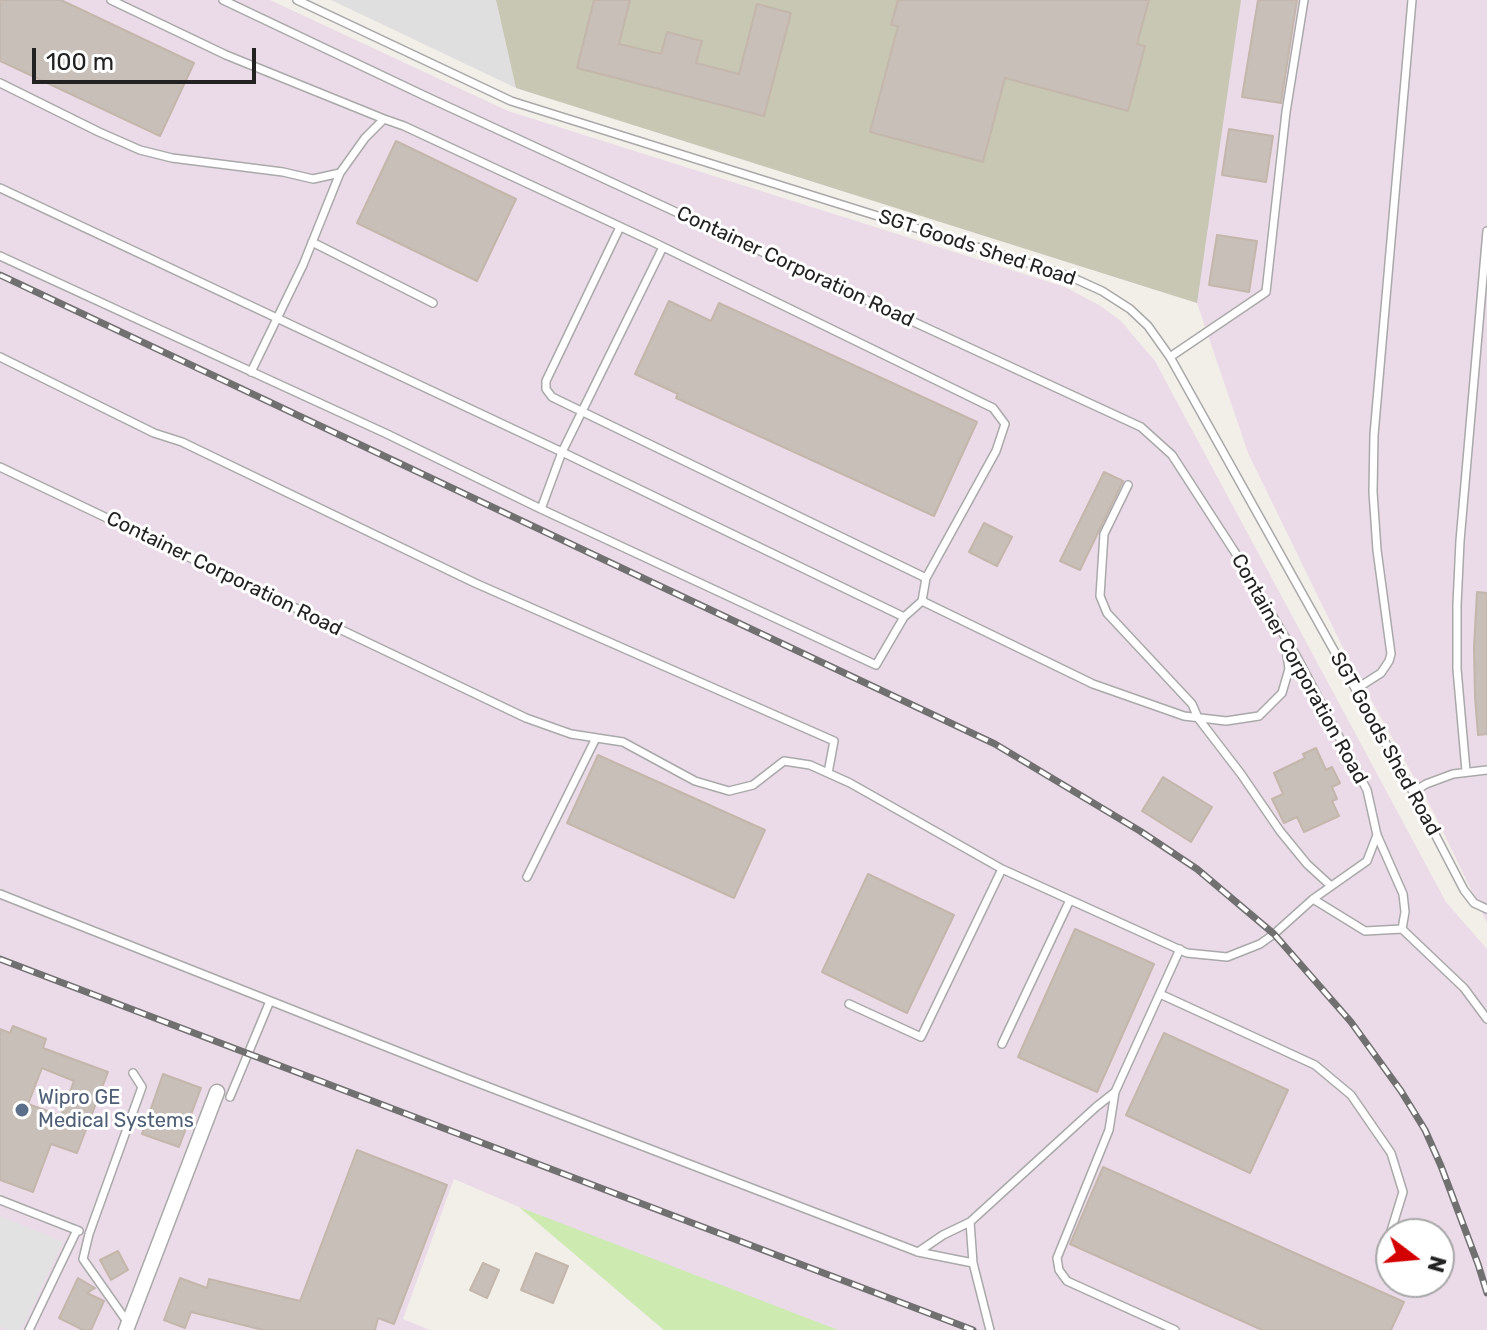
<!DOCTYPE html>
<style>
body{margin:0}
#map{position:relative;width:1487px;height:1330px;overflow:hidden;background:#f2efe9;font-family:Rubik,sans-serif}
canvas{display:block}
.north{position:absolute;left:1375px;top:1218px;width:80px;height:80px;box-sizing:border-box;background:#fff;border:2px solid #a7a7a7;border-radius:50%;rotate:106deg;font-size:22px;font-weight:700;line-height:32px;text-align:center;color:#222}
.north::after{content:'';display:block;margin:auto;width:28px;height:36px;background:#d40000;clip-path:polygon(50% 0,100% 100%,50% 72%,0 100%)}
.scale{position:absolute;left:32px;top:48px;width:224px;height:36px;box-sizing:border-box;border:4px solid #222;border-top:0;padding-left:10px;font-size:24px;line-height:28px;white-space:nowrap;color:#222;-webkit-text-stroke:6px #fff;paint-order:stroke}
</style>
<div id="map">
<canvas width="1487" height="1330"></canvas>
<div class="north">N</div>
<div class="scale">100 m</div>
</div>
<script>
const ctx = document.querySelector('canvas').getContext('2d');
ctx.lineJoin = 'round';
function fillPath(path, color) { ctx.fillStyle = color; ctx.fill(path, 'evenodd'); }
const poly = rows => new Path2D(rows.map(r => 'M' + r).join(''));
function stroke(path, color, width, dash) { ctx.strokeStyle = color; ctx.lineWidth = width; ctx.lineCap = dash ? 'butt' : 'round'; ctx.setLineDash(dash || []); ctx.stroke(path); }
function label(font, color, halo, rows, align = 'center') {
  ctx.font = font + ' Rubik,sans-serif'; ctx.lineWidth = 6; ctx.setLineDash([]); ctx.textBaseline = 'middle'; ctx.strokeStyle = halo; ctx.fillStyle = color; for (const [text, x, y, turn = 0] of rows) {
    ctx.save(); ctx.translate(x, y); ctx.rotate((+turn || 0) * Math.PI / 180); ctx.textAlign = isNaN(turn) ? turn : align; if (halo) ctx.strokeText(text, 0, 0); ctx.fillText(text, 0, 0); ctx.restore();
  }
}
fillPath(poly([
 [331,0,496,0,516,88]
]), '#e0dfdf');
fillPath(poly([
 [0,0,270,0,508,111,1065,287,1099,305,1121,321,1155,361,1446,902,1487,949,1487,1330,664,1330,519,1207,454,1179,403,1319,430,1330,0,1330],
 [1391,1234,1439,1234,1439,1282,1391,1282],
 [496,0,1487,0,1487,923,1436,817,1347,656,1248,453,1197,303,516,88]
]), '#ebdbe8');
fillPath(poly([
 [496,0,1241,0,1197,303,516,88]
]), '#c7c7b4');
fillPath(poly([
 [519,1207,838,1330,664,1330]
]), '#cdebb0');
fillPath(poly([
 [0,1216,63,1242,21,1330,10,1330,0,1327]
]), '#e2e2e2');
const building = poly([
 [0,0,61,0,194,63,160,136,0,61,0,0],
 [594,0,630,0,619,44,661,54,667,32,702,41,696,63,739,74,757,4,791,13,764,116,577,68,594,0],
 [898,0,1149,0,1137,44,1145,46,1128,111,1005,78,983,162,870,132,898,26,891,25,898,0],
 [1258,0,1297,0,1281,103,1242,97,1258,0],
 [1229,129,1273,136,1266,182,1222,175,1229,129],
 [396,141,516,199,477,281,357,223,396,141],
 [1217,235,1257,241,1249,292,1209,285,1217,235],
 [669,301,711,321,719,303,977,422,934,516,676,398,678,394,635,374,669,301],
 [1104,472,1123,481,1080,570,1060,561,1104,472],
 [984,523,1012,537,997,566,969,552,984,523],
 [1477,592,1487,593,1487,734,1478,735,1475,697,1474,647,1477,592],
 [1316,748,1326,770,1332,767,1340,783,1332,787,1337,799,1332,801,1339,816,1304,832,1297,817,1284,823,1272,799,1283,794,1274,773,1305,758,1303,754,1316,748],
 [598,755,765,830,734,898,567,823,598,755],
 [1163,777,1212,807,1191,842,1142,811,1163,777],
 [868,874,954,915,907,1013,822,972,868,874],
 [1075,929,1154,964,1097,1092,1018,1057,1075,929],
 [13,1026,46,1039,43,1048,108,1072,77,1153,51,1144,33,1192,0,1180,0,1029,10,1033,13,1026],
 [42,1068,74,1081,61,1116,28,1104,42,1068],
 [1164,1033,1288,1090,1250,1173,1126,1115,1164,1033],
 [163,1074,201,1088,179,1147,142,1134,163,1074],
 [357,1150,447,1185,394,1324,378,1318,375,1330,263,1330,191,1312,185,1328,164,1320,180,1278,207,1288,209,1279,300,1301,357,1150],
 [1103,1167,1404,1302,1391,1330,1262,1330,1070,1244,1103,1167],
 [118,1251,128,1270,111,1280,100,1260,118,1251],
 [536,1253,568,1266,553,1303,521,1290,536,1253],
 [483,1263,499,1270,487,1298,470,1290,483,1263],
 [78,1278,95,1288,87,1293,104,1301,91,1330,83,1330,59,1318,78,1278]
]);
fillPath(building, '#c7bfb8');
stroke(building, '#c4b6ab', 2);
const service = poly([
 [111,0,226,55,384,119],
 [297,0,511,101,1069,276,1102,291,1130,309,1148,326,1170,357,1413,792,1464,890,1474,903,1487,909],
 [0,83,99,132,140,150,172,158,283,172,313,179,340,173,365,138,384,119,404,126,651,241,993,408,1005,424,996,451,926,578,922,601,1093,684,1184,716,1226,721,1259,716,1282,693,1289,669,1285,642],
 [0,188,562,452,663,247],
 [620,227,546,381,546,389,552,397,926,578],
 [312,242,433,303],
 [0,256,387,434,541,509],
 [0,357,154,433,182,442,475,583,834,741,828,773],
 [1170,357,1266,292,1286,112,1304,0],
 [251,372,303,265,340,173],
 [0,467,526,718,571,734,623,742,695,781,729,791,753,785,784,761,810,765,850,783,1002,869,1187,953,1227,957,1260,944,1274,934,1313,899,1367,861,1377,835,1367,790,1298,659,1238,557,1172,455,1141,427,425,96,223,0],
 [1128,485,1104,534,1100,596,1107,613,1192,704,1198,718,1241,774,1280,831,1307,864,1331,886],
 [904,617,876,665,541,509,562,452,904,617,922,601],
 [1356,689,1381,673,1389,661,1391,654,1377,550,1373,492,1374,435,1412,0],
 [1466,771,1457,669,1457,605,1460,541,1487,231],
 [1413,792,1426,784,1453,774,1487,770],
 [527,877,596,738],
 [0,894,460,1076,918,1252,943,1235,970,1222,1096,1107,1115,1092,1180,949],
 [1313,899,1365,931,1402,929,1405,912,1403,894,1377,835],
 [1402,929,1464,988,1487,1019],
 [1160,994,1315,1065,1351,1095,1391,1153,1403,1192,1391,1231],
 [849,1004,921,1037,1002,869],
 [1002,1044,1070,900],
 [1115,1092,1109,1130,1057,1258,1059,1270,1067,1281,1175,1330],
 [230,1097,270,1001],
 [0,1200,79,1231],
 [970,1222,973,1263,990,1330],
 [918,1252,973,1263],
 [128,1323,83,1259,89,1234,142,1087,133,1073],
 [29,1330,77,1230]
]);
const minor = poly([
 [126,1330,217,1092]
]);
stroke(service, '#a9a9a9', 10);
stroke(minor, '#a9a9a9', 17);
stroke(service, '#fff', 7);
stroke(minor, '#fff', 14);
const rail = poly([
 [0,275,995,744,1140,831,1197,869,1274,934,1351,1022,1401,1091,1425,1130,1441,1166,1478,1264,1487,1293],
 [0,959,973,1330]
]);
stroke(rail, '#707070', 7);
stroke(rail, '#fff', 4, [12]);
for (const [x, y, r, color] of [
 [22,1110,8,"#5c6f8a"]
]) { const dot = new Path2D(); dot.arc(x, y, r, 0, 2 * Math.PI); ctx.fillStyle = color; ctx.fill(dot); stroke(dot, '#fff', 3); }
label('20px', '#222', '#fff', [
 ["SGT Goods Shed Road",977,248,18],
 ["Container Corporation Road",795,267,25],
 ["Container Corporation Road",224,574,26],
 ["Container Corporation Road",1299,669,61],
 ["SGT Goods Shed Road",1385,744,61]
]);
label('20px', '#4e5e75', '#fff', [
 ["Wipro GE",38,1098],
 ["Medical Systems",38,1121]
], 'left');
</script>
